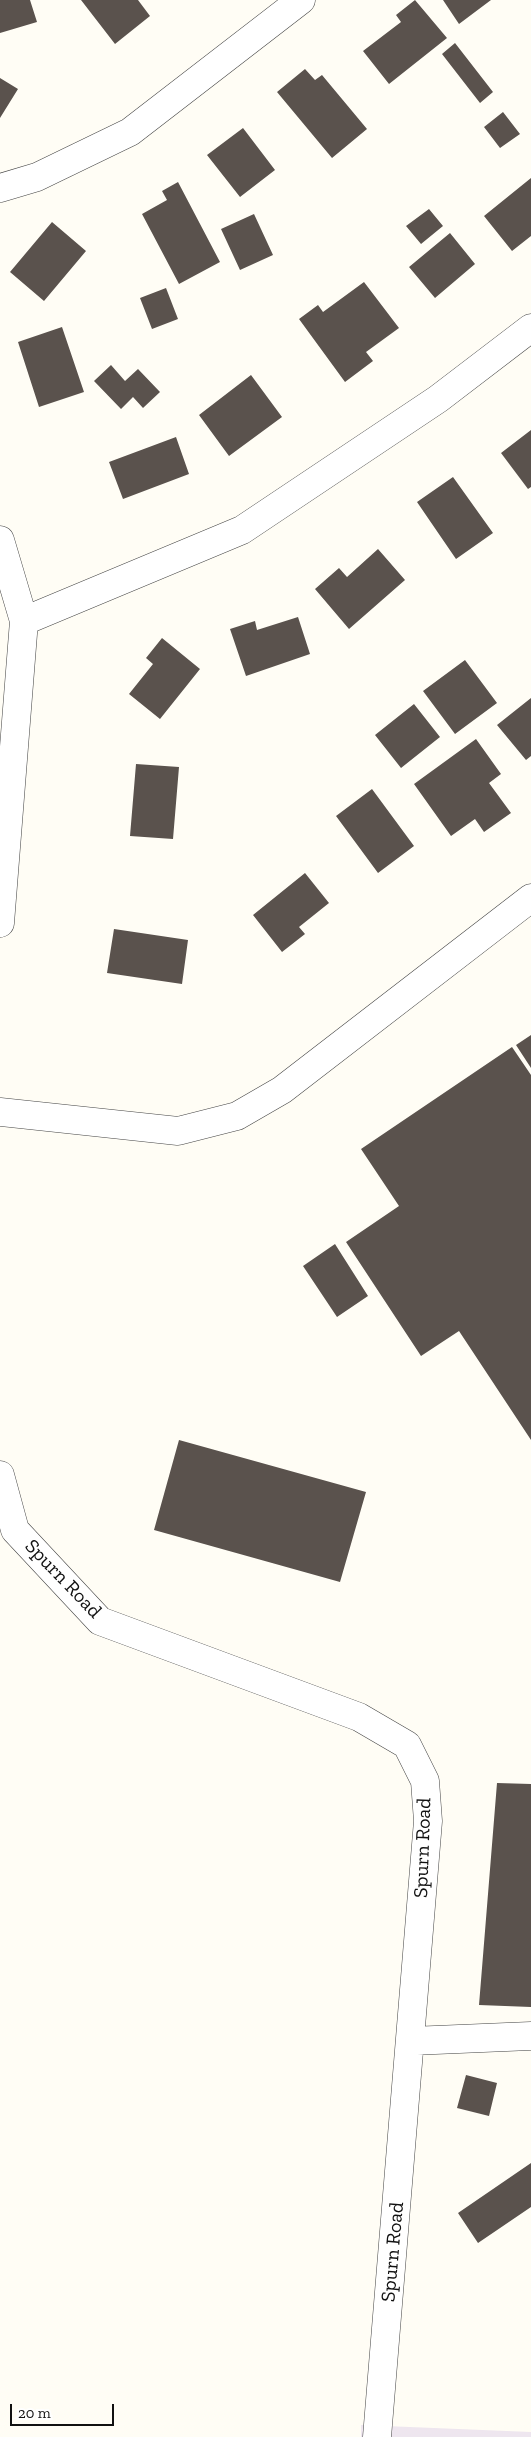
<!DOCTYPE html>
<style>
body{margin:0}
#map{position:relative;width:531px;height:2437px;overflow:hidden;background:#fffdf5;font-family:"Zilla Slab",serif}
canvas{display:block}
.scale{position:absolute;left:10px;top:2404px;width:104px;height:22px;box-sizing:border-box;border:2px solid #111;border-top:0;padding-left:6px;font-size:15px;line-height:18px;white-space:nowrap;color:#111;-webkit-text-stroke:4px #fff;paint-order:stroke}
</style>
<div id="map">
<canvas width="531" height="2437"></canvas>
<div class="scale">20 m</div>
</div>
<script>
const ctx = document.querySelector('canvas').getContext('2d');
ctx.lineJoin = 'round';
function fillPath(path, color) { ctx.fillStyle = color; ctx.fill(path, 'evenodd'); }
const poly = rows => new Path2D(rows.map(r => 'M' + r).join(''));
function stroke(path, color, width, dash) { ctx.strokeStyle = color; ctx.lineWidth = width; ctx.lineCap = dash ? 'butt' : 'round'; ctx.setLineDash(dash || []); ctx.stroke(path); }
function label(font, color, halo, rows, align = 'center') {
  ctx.font = font + ' "Zilla Slab",serif'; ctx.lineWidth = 5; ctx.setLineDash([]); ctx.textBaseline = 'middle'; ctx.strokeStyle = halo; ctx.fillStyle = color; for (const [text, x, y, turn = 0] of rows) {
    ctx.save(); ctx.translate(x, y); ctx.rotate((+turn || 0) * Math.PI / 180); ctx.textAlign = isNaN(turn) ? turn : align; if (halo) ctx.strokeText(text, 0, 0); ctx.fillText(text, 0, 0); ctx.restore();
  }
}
fillPath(poly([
 [361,2425,531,2432,531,2437,361,2437]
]), '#eee6ef');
fillPath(poly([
 [0,0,30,0,37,22,0,33],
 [81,0,138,0,150,16,115,44],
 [415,0,447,38,389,84,363,51,401,22,396,15],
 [443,0,491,0,459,24],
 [455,43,493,92,480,103,442,54],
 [305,69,315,80,322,75,367,129,332,158,277,92],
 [0,78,18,89,0,118],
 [503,112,520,134,500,148,484,127],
 [243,128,275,170,240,197,207,155],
 [531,178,531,236,512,251,484,216],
 [178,182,220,262,179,284,142,214,167,200,162,191],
 [429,209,443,226,421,244,406,226],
 [254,214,273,255,240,270,221,229],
 [52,222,86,251,44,301,10,272],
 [450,233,475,264,435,298,409,267],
 [364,282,399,328,366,352,373,361,345,382,299,319,318,305,323,312],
 [166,288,178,319,152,329,140,298],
 [62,327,84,392,39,407,18,342],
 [111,365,125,381,138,369,160,392,143,408,133,397,121,409,94,381],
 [251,375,282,417,229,456,199,415],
 [531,430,531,487,528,489,501,453],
 [176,437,189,474,123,499,109,462],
 [453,477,493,533,456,559,417,502],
 [378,549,405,580,349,629,315,589,339,568,347,577],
 [298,617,310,654,246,676,230,629,255,621,257,630],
 [162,638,200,669,160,719,129,694,153,664,146,658],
 [465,660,497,703,455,734,423,691],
 [531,698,531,756,526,760,497,725],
 [414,704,440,737,401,768,375,735],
 [476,739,501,774,489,783,511,813,484,832,475,819,451,836,414,784],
 [136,764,179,767,173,839,130,836],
 [372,789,414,846,378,873,336,816],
 [305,873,329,903,299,927,305,934,282,952,253,915],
 [114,929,188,940,182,984,107,973],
 [531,1035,531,1068,516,1045],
 [512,1047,531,1075,531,1440,459,1331,421,1356,346,1242,399,1206,361,1149],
 [335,1244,368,1296,337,1317,303,1266],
 [179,1440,366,1492,340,1582,154,1530],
 [497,1783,531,1784,531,2007,479,2005],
 [466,2075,497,2083,489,2116,457,2108],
 [531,2163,531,2207,478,2243,458,2213]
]), '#5a524d');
const minor = poly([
 [0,188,37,177,130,132,301,0],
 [0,540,24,621,0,923],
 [24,621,242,530,438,399,531,328],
 [0,1112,178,1131,237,1116,282,1090,531,898],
 [0,1475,15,1530,100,1621,359,1717,407,1745,425,1781,428,1821,377,2437],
 [411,2041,531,2036]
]);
stroke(minor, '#444', 29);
stroke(minor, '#fff', 28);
label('20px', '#111', '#fff', [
 ["Spurn Road",63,1579,46],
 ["Spurn Road",423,1848,-88],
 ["Spurn Road",393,2252,-85]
]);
</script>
